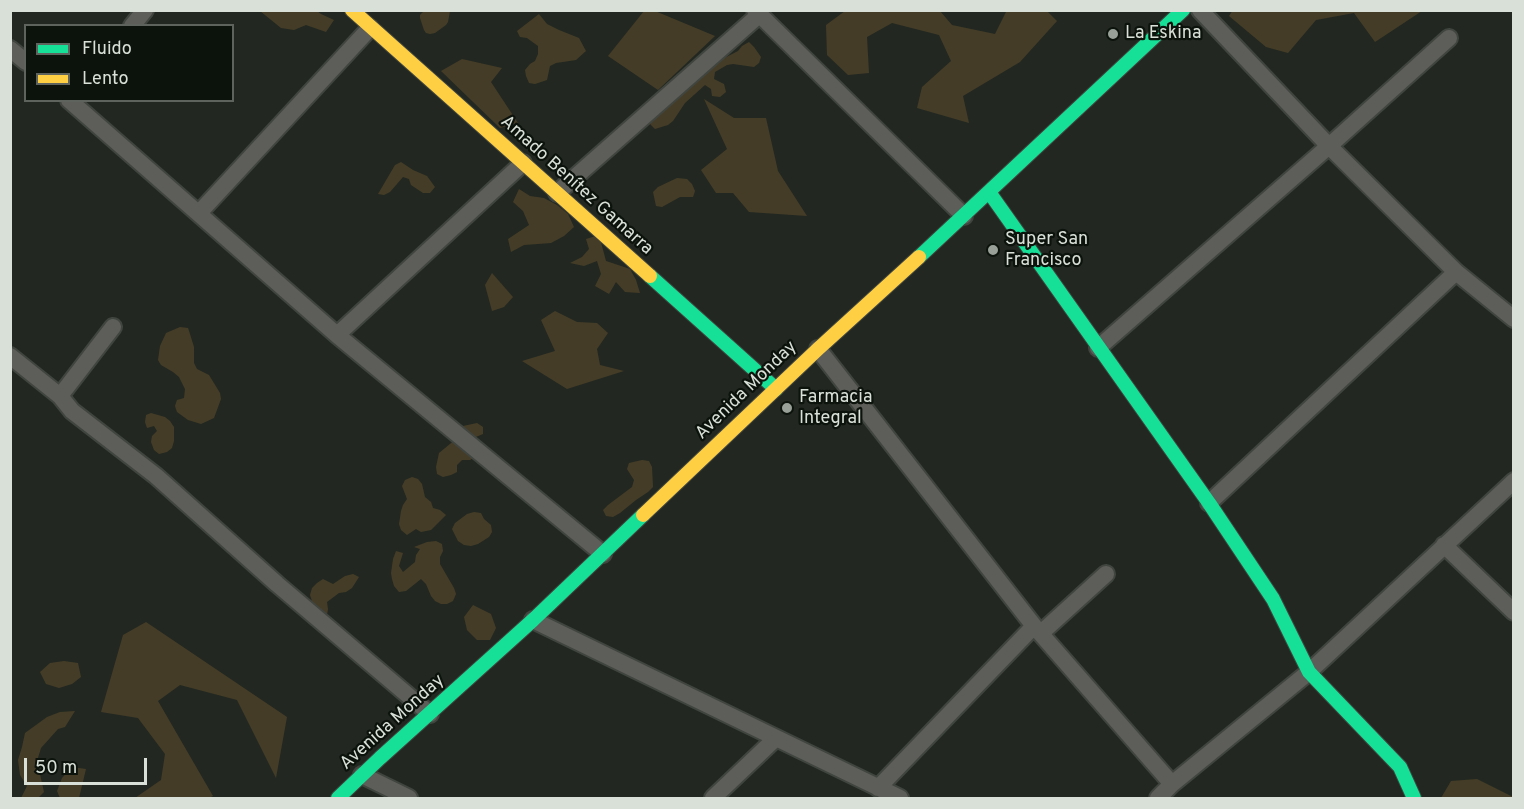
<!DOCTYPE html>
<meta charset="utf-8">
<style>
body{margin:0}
#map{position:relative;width:1524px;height:809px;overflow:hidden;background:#222821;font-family:Overpass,sans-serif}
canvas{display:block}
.frame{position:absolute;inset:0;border:12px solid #d8e0d7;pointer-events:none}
.legend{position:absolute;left:24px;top:24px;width:210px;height:78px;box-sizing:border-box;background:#0c120c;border:2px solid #5e645d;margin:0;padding:8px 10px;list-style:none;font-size:18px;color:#d8e0d7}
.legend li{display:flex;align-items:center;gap:12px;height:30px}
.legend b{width:30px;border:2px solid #5e645d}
.scale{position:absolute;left:24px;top:758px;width:123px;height:27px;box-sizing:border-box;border:3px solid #d8e0d7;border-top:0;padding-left:8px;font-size:18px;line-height:21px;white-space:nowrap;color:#d8e0d7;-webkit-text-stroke:4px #0c120c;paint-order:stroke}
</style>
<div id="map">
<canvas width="1524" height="809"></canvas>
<div class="frame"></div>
<ul class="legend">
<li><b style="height:8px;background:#16e098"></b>Fluido</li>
<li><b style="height:8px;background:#ffcf43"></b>Lento</li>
</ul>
<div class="scale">50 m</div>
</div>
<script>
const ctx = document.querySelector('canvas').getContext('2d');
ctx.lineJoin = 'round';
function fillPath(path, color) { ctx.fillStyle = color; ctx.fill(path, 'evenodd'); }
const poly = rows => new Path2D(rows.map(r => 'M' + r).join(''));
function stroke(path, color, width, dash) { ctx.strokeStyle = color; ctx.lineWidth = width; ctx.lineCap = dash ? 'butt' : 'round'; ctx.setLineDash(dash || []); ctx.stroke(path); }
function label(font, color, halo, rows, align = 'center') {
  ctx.font = font + ' Overpass,sans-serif'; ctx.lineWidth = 4.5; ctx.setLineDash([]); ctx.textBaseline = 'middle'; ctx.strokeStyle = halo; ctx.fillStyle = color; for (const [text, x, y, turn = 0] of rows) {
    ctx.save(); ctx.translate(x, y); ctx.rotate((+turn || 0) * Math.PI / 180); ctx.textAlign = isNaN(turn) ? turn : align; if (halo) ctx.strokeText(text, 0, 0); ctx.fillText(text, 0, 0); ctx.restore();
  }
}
fillPath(poly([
 [1233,10,1422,10,1422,11,1375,42,1354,13,1316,20,1288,53,1266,47,1229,16],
 [260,11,317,11,321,14,334,20,326,32,306,25,294,30,281,28],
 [424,11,450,11,448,22,446,25,435,33,430,34,426,33,424,30,420,18,420,15],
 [644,11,655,11,715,36,658,90,608,56],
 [845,11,940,11,952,25,995,34,1006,12,1004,11,1047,11,1057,21,1020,62,963,96,969,123,917,108,922,87,951,61,939,35,892,23,867,37,869,73,848,75,827,55,826,25],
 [539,14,547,24,559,30,579,38,586,51,576,60,556,63,550,66,547,80,535,84,529,83,526,76,525,70,530,64,535,61,538,54,538,46,527,38,520,37,517,31],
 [749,42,754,47,761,57,759,63,754,67,733,64,727,65,715,72,714,79,724,84,726,92,720,97,712,96,711,89,705,85,685,103,673,121,668,125,655,129,650,124,653,118,705,68,738,51,742,46],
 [462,59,502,68,491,82,518,123,500,128,441,71],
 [704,99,734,118,766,118,778,171,807,216,749,212,733,193,716,193,701,170,727,149],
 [401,162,413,170,427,176,435,187,430,193,423,193,411,185,409,179,403,177,390,192,384,195,378,194,395,165],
 [677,178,687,179,692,184,695,191,693,197,680,197,662,207,656,206,653,192,658,187],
 [519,189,530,196,544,198,557,205,568,214,574,227,564,236,551,243,524,245,511,252,508,239,529,225,523,211,513,202],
 [599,235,606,261,630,269,636,280,640,293,625,292,616,282,609,294,595,286,601,274,597,261,584,266,570,263,582,257,589,249,586,239],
 [492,273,513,297,504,307,492,311,485,285],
 [555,311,577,322,597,323,608,333,597,349,600,365,624,371,567,389,522,361,555,351,541,320],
 [180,327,188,328,190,334,194,347,194,363,197,369,209,375,220,393,221,399,214,418,201,424,188,420,177,412,175,406,177,400,184,398,185,389,179,377,173,372,161,365,158,360,160,346,166,333],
 [151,413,165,417,170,421,174,427,174,441,172,448,167,452,159,454,154,450,151,442,152,436,157,431,154,426,147,428,145,422,146,415],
 [477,423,483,427,483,434,471,439,475,457,470,460,462,460,457,465,457,472,451,475,443,477,437,474,436,467,439,453,456,439,463,426],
 [642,460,649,461,652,467,653,487,648,492,636,500,620,513,613,517,606,516,603,510,608,505,632,487,634,480,627,469,629,463],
 [412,477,418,479,422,484,425,497,431,502,433,508,440,510,446,515,431,530,421,532,416,529,407,535,401,530,399,524,401,511,403,505,407,499,402,486,405,480],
 [474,512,481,513,484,519,491,525,492,532,489,537,478,544,471,546,464,545,458,541,452,529,455,523,467,514],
 [436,541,442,544,443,551,440,557,440,564,454,588,456,594,453,601,447,604,441,604,435,601,431,596,426,584,421,579,406,591,399,592,394,586,392,579,391,573,393,559,396,551,403,553,399,566,403,572,415,562,416,555,420,549,414,547,427,542],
 [353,574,359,577,352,588,346,592,339,593,327,602,328,609,327,615,320,617,312,601,310,595,312,588,317,583,323,579,333,584,345,576],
 [473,605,491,614,496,628,490,640,477,640,467,630,464,617],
 [146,622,287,717,276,778,237,700,180,685,158,701,213,796,209,798,135,798,161,780,165,754,138,718,101,712,123,635],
 [64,661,78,663,81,677,72,684,59,688,46,684,40,672,50,663],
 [75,711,65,727,58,729,41,748,37,761,44,792,38,798,21,798,27,786,20,775,18,760,22,747,25,733,47,717,60,712],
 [72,767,86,769,79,798,60,798,57,791,62,778],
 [1477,779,1513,797,1513,798,1441,798,1451,781]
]), '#453c27');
const street = poly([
 [755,10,964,216],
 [1200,10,1329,146,1456,272,1514,319],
 [132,26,145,10],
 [10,49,26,62],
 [69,100,337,335,603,554],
 [557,193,759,15],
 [199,213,370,28],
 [337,335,523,163],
 [1098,348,1329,146,1449,38],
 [818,349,1034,626,1172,784],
 [10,356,60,396,72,411,156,476,277,584,430,714],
 [60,396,113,327],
 [1209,503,1456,272],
 [1444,545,1514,612],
 [533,620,900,798],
 [1041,633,1106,574],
 [362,775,409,798],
 [878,788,1034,626],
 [713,798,776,738],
 [1158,798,1172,784,1309,672,1514,481]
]);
const fast = poly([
 [989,192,1209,503,1273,599,1309,672,1400,767,1414,798],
 [919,257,1183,10],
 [650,276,776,389],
 [338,798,380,758,533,620,643,515]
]);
const slow = poly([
 [352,10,650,276],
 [643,515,818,349,919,257]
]);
stroke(street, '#40453f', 20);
stroke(fast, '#40453f', 16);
stroke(slow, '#40453f', 16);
stroke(street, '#5d5e5a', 16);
stroke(fast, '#16e098', 14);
stroke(slow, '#ffcf43', 14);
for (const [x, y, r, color] of [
 [1113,34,6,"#98a097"],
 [993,250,6,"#98a097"],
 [787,408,6,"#98a097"]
]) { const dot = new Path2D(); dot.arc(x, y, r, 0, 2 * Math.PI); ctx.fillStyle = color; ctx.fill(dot); stroke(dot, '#0c120c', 2); }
label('18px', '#d8e0d7', '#0c120c', [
 ["La Eskina",1125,34],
 ["Super San",1005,240],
 ["Francisco",1005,261],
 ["Farmacia",799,398],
 ["Integral",799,419]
], 'left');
label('18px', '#d8e0d7', '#0c120c', [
 ["Amado Benítez Gamarra",576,186,42],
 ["Avenida Monday",747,391,-44],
 ["Avenida Monday",393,723,-42]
]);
</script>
